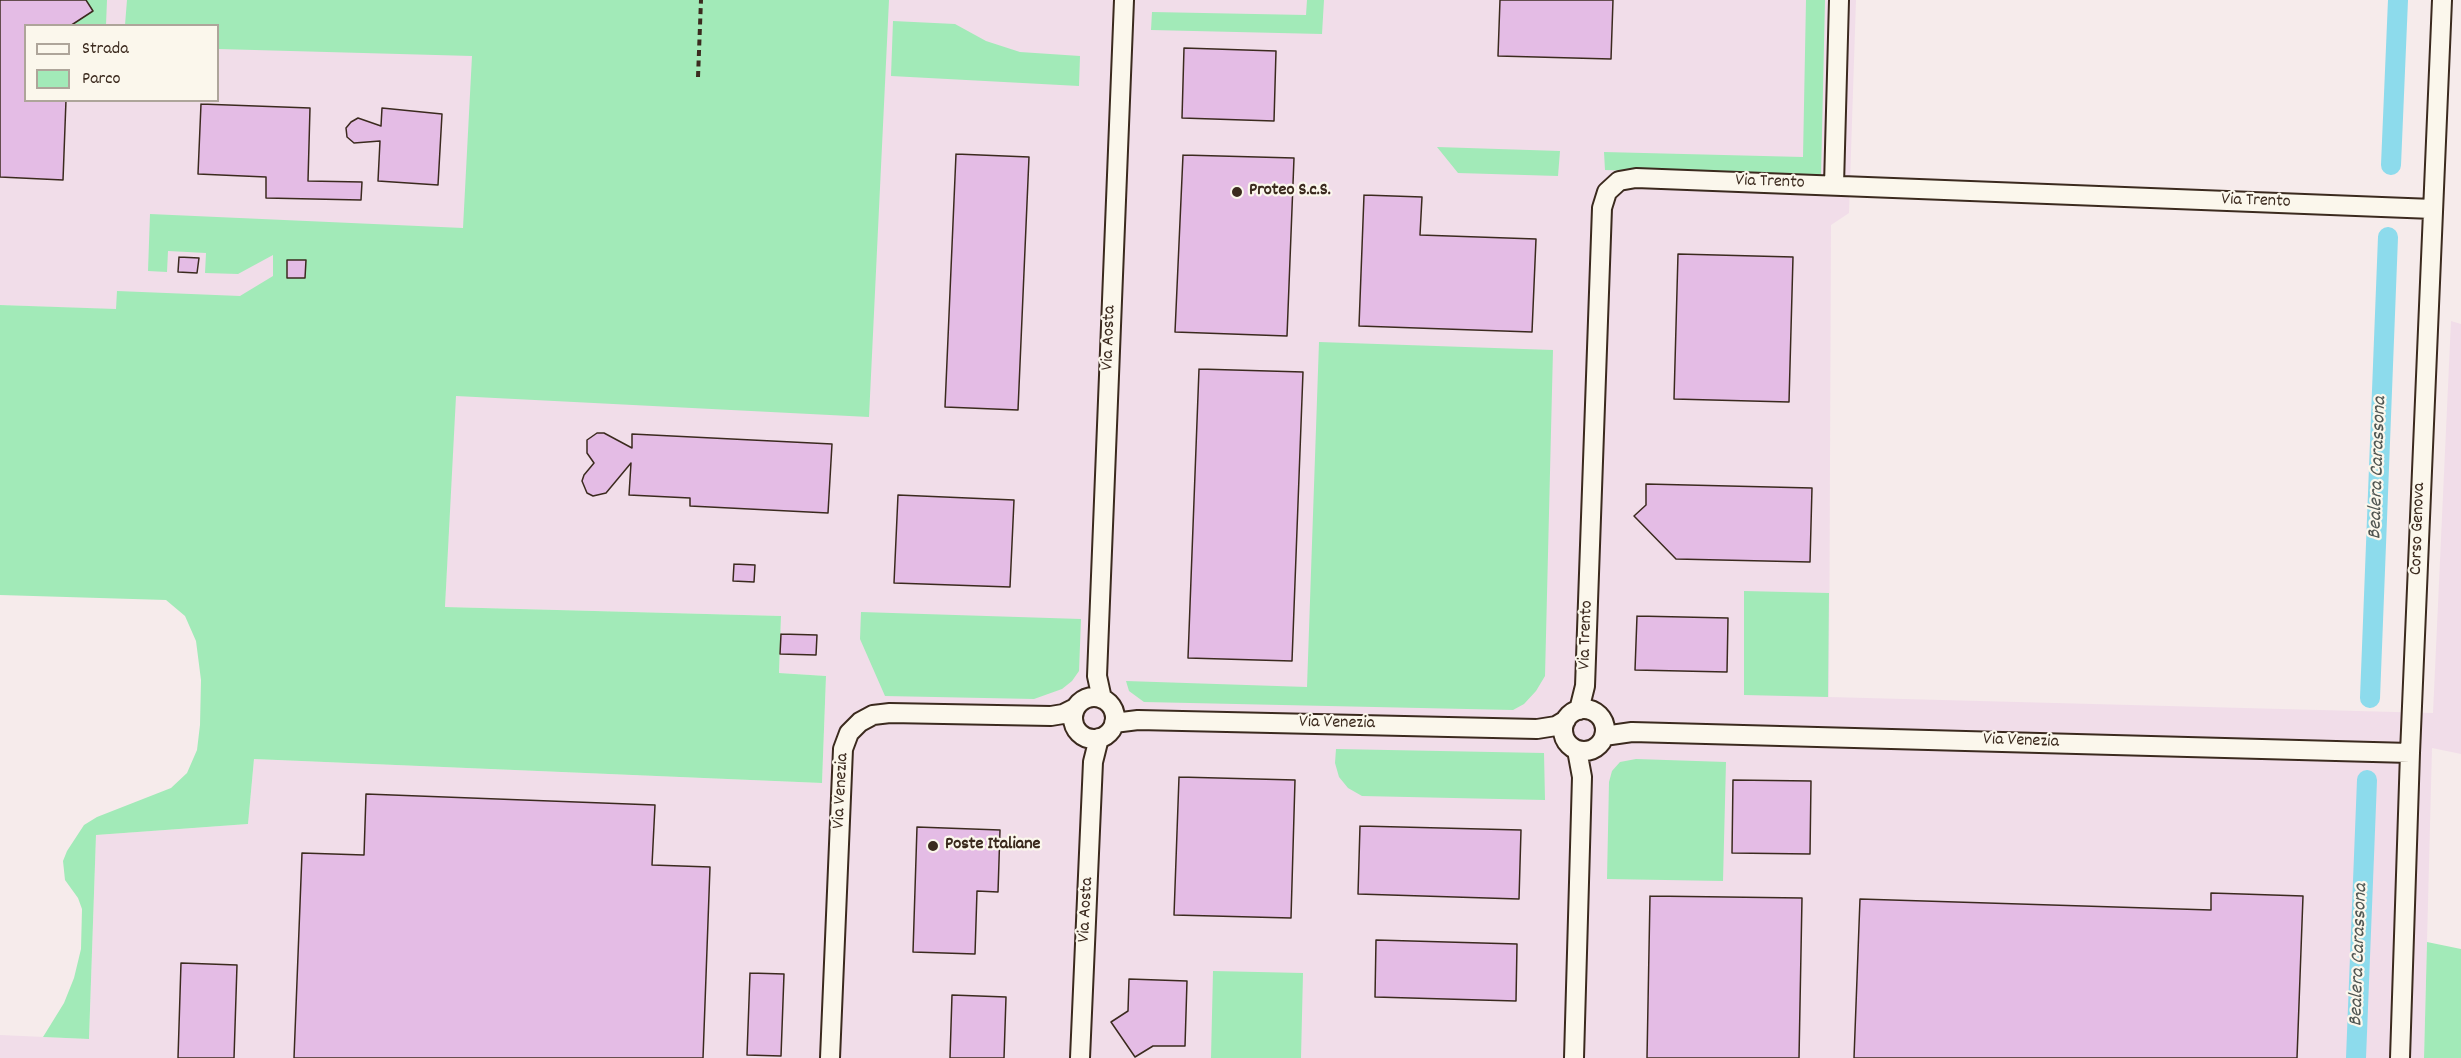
<!DOCTYPE html>
<style>
body{margin:0}
#map{position:relative;width:2461px;height:1058px;overflow:hidden;background:#f6ebeb;font-family:Dekko,sans-serif}
canvas{display:block}
.legend{position:absolute;left:24px;top:24px;width:195px;height:78px;box-sizing:border-box;background:#fbf7ec;border:2px solid #aea59a;margin:0;padding:8px 10px;list-style:none;font-size:18px;color:#3b2a1e}
.legend li{display:flex;align-items:center;gap:12px;height:30px}
.legend b{width:30px;border:2px solid #aea59a}
</style>
<div id="map">
<canvas width="2461" height="1058"></canvas>
<ul class="legend">
<li><b style="height:8px;background:#fbf7ec"></b>Strada</li>
<li><b style="height:16px;background:#a2eab8"></b>Parco</li>
</ul>
</div>
<script>
const ctx = document.querySelector('canvas').getContext('2d');
ctx.lineJoin = 'round';
function fillPath(path, color) { ctx.fillStyle = color; ctx.fill(path, 'evenodd'); }
const poly = rows => new Path2D(rows.map(r => 'M' + r).join(''));
function stroke(path, color, width, dash) { ctx.strokeStyle = color; ctx.lineWidth = width; ctx.lineCap = dash ? 'butt' : 'round'; ctx.setLineDash(dash || []); ctx.stroke(path); }
function label(font, color, halo, rows, align = 'center') {
  ctx.font = font + ' Dekko,sans-serif'; ctx.lineWidth = 4.5; ctx.setLineDash([]); ctx.textBaseline = 'middle'; ctx.strokeStyle = halo; ctx.fillStyle = color; for (const [text, x, y, turn = 0] of rows) {
    ctx.save(); ctx.translate(x, y); ctx.rotate((+turn || 0) * Math.PI / 180); ctx.textAlign = isNaN(turn) ? turn : align; if (halo) ctx.strokeText(text, 0, 0); ctx.fillText(text, 0, 0); ctx.restore();
  }
}
fillPath(poly([
 [0,0,1856,0,1849,213,1831,225,1829,697,2433,713,2451,321,2461,324,2461,754,2432,748,2424,1058,0,1058,0,1035,89,1039,96,835,248,824,254,759,822,783,826,676,779,673,781,616,445,607,458,323,0,305],
 [26,26,218,26,218,100,26,100]
]), '#f1dde9');
fillPath(poly([
 [86,0,107,0,106,25,70,26,93,11],
 [127,0,889,0,869,417,456,396,445,607,781,616,779,673,826,676,822,783,254,759,248,824,96,835,89,1039,43,1037,64,1003,74,978,81,949,82,909,78,898,65,880,63,861,67,851,84,825,97,817,171,788,187,773,197,750,200,725,201,680,196,641,185,616,166,600,0,595,0,305,116,309,117,291,240,296,273,276,273,255,238,274,205,273,206,253,168,251,167,272,148,271,150,214,463,228,472,56,218,49,218,26,125,25],
 [1307,0,1324,0,1322,34,1151,30,1152,12,1306,15],
 [1806,0,1825,0,1821,177,1605,170,1604,152,1803,157],
 [893,21,955,24,986,41,1020,52,1080,56,1079,86,891,76],
 [1437,147,1560,151,1558,176,1458,173],
 [1319,342,1553,350,1545,676,1536,691,1524,704,1513,710,1144,702,1129,691,1126,681,1307,687],
 [1744,591,1829,593,1828,697,1744,695],
 [861,612,1081,619,1079,671,1072,681,1062,689,1034,699,885,696,860,639],
 [1336,749,1544,753,1545,800,1362,796,1348,788,1339,777,1335,763],
 [1636,759,1726,762,1723,881,1607,879,1609,782,1612,771,1620,762],
 [2427,942,2461,949,2461,1058,2424,1058],
 [1213,971,1303,973,1301,1058,1211,1058]
]), '#a2eab8');
stroke(poly([
 [2391,165,2398,0],
 [2370,698,2388,237],
 [2356,1058,2367,780]
]), '#8ddbec', 20);
const building = poly([
 [0,0,86,0,93,11,70,26,26,26,26,100,66,100,63,180,0,177,0,0],
 [1500,0,1613,0,1611,59,1498,56,1500,0],
 [1184,48,1276,51,1274,121,1182,118,1184,48],
 [201,104,310,108,308,181,362,182,361,200,266,198,266,177,198,174,201,104],
 [382,108,442,114,438,185,378,181,380,141,354,143,347,137,346,128,351,122,358,118,381,126,382,108],
 [956,154,1029,157,1018,410,945,407,956,154],
 [1183,155,1294,158,1287,336,1175,332,1183,155],
 [1364,195,1422,197,1420,235,1536,239,1532,332,1359,326,1364,195],
 [1678,254,1793,257,1789,402,1674,399,1678,254],
 [179,257,199,258,197,273,178,272,179,257],
 [287,260,306,260,305,278,287,278,287,260],
 [1199,369,1303,372,1292,661,1188,658,1199,369],
 [597,433,604,433,632,448,632,434,832,444,828,513,690,506,690,498,629,495,631,463,606,493,593,496,587,493,582,481,584,475,594,463,587,453,587,440,597,433],
 [1646,484,1812,488,1810,562,1676,559,1634,516,1646,505,1646,484],
 [898,495,1014,500,1010,587,894,583,898,495],
 [734,564,755,565,754,582,733,581,734,564],
 [1637,616,1728,618,1727,672,1635,670,1637,616],
 [781,634,817,635,816,655,780,654,781,634],
 [1179,777,1295,780,1291,918,1174,915,1179,777],
 [1733,780,1811,781,1810,854,1732,853,1733,780],
 [366,794,655,805,652,865,710,867,703,1058,294,1058,302,853,364,855,366,794],
 [1360,826,1521,830,1519,899,1358,894,1360,826],
 [917,827,1000,830,998,892,977,891,975,954,913,952,917,827],
 [2211,893,2303,896,2297,1058,1854,1058,1860,899,2211,910,2211,893],
 [1650,896,1802,898,1799,1058,1647,1058,1650,896],
 [1376,940,1517,944,1516,1001,1375,997,1376,940],
 [181,963,237,965,234,1058,178,1058,181,963],
 [750,973,784,974,781,1056,747,1055,750,973],
 [1129,979,1187,981,1185,1046,1153,1046,1135,1057,1111,1022,1128,1011,1129,979],
 [952,995,1006,997,1004,1058,950,1058,952,995]
]);
fillPath(building, '#e4bce5');
stroke(building, '#3b2a1e', 1.5);
const minor = poly([
 [1834,185,1839,0],
 '1073 718a21 21 0 1 1 42 0a21 21 0 1 1-42 0Z',
 [1102,699,1097,676,1124,0],
 '1563 730a21 21 0 1 1 42 0a21 21 0 1 1-42 0Z',
 [1579,710,1585,686,1602,208,1607,192,1619,181,1636,178,2433,209],
 [1114,723,1138,720,1537,729,1556,726,1566,720],
 [1604,736,1632,732,2410,753],
 [830,1058,843,749,849,733,860,722,873,715,890,713,1051,716,1063,714,1075,708],
 [1080,1058,1093,762,1099,738],
 [1574,1058,1582,777,1577,750],
 [2400,1058,2410,753,2442,0]
]);
stroke(minor, '#3b2a1e', 22);
stroke(poly([
 [698,77,701,0]
]), '#3b2a1e', 4, [6, 4.5]);
stroke(minor, '#fbf7ec', 18);
for (const [x, y, r, color] of [
 [1237,192,6,"#3b2a1e"],
 [933,846,6,"#3b2a1e"]
]) { const dot = new Path2D(); dot.arc(x, y, r, 0, 2 * Math.PI); ctx.fillStyle = color; ctx.fill(dot); stroke(dot, '#fbf7ec', 2); }
label('18px', '#3b2a1e', '#fbf7ec', [
 ["Via Trento",1770,183,2],
 ["Via Trento",2256,202,2],
 ["Via Aosta",1110,338,-88],
 ["Corso Genova",2419,529,-88],
 ["Via Trento",1587,635,-88],
 ["Via Venezia",1337,724,1],
 ["Via Venezia",2021,742,2],
 ["Via Venezia",842,791,-87],
 ["Via Aosta",1087,910,-87]
]);
label('bold 18px', '#3b2a1e', '#fbf7ec', [
 ["Proteo S.c.S.",1249,192],
 ["Poste Italiane",945,846]
], 'left');
label('italic 20px', '#505652', '#fbf7ec', [
 ["Bealera Carassona",2379,468,-88],
 ["Bealera Carassona",2360,955,-88]
]);
</script>
